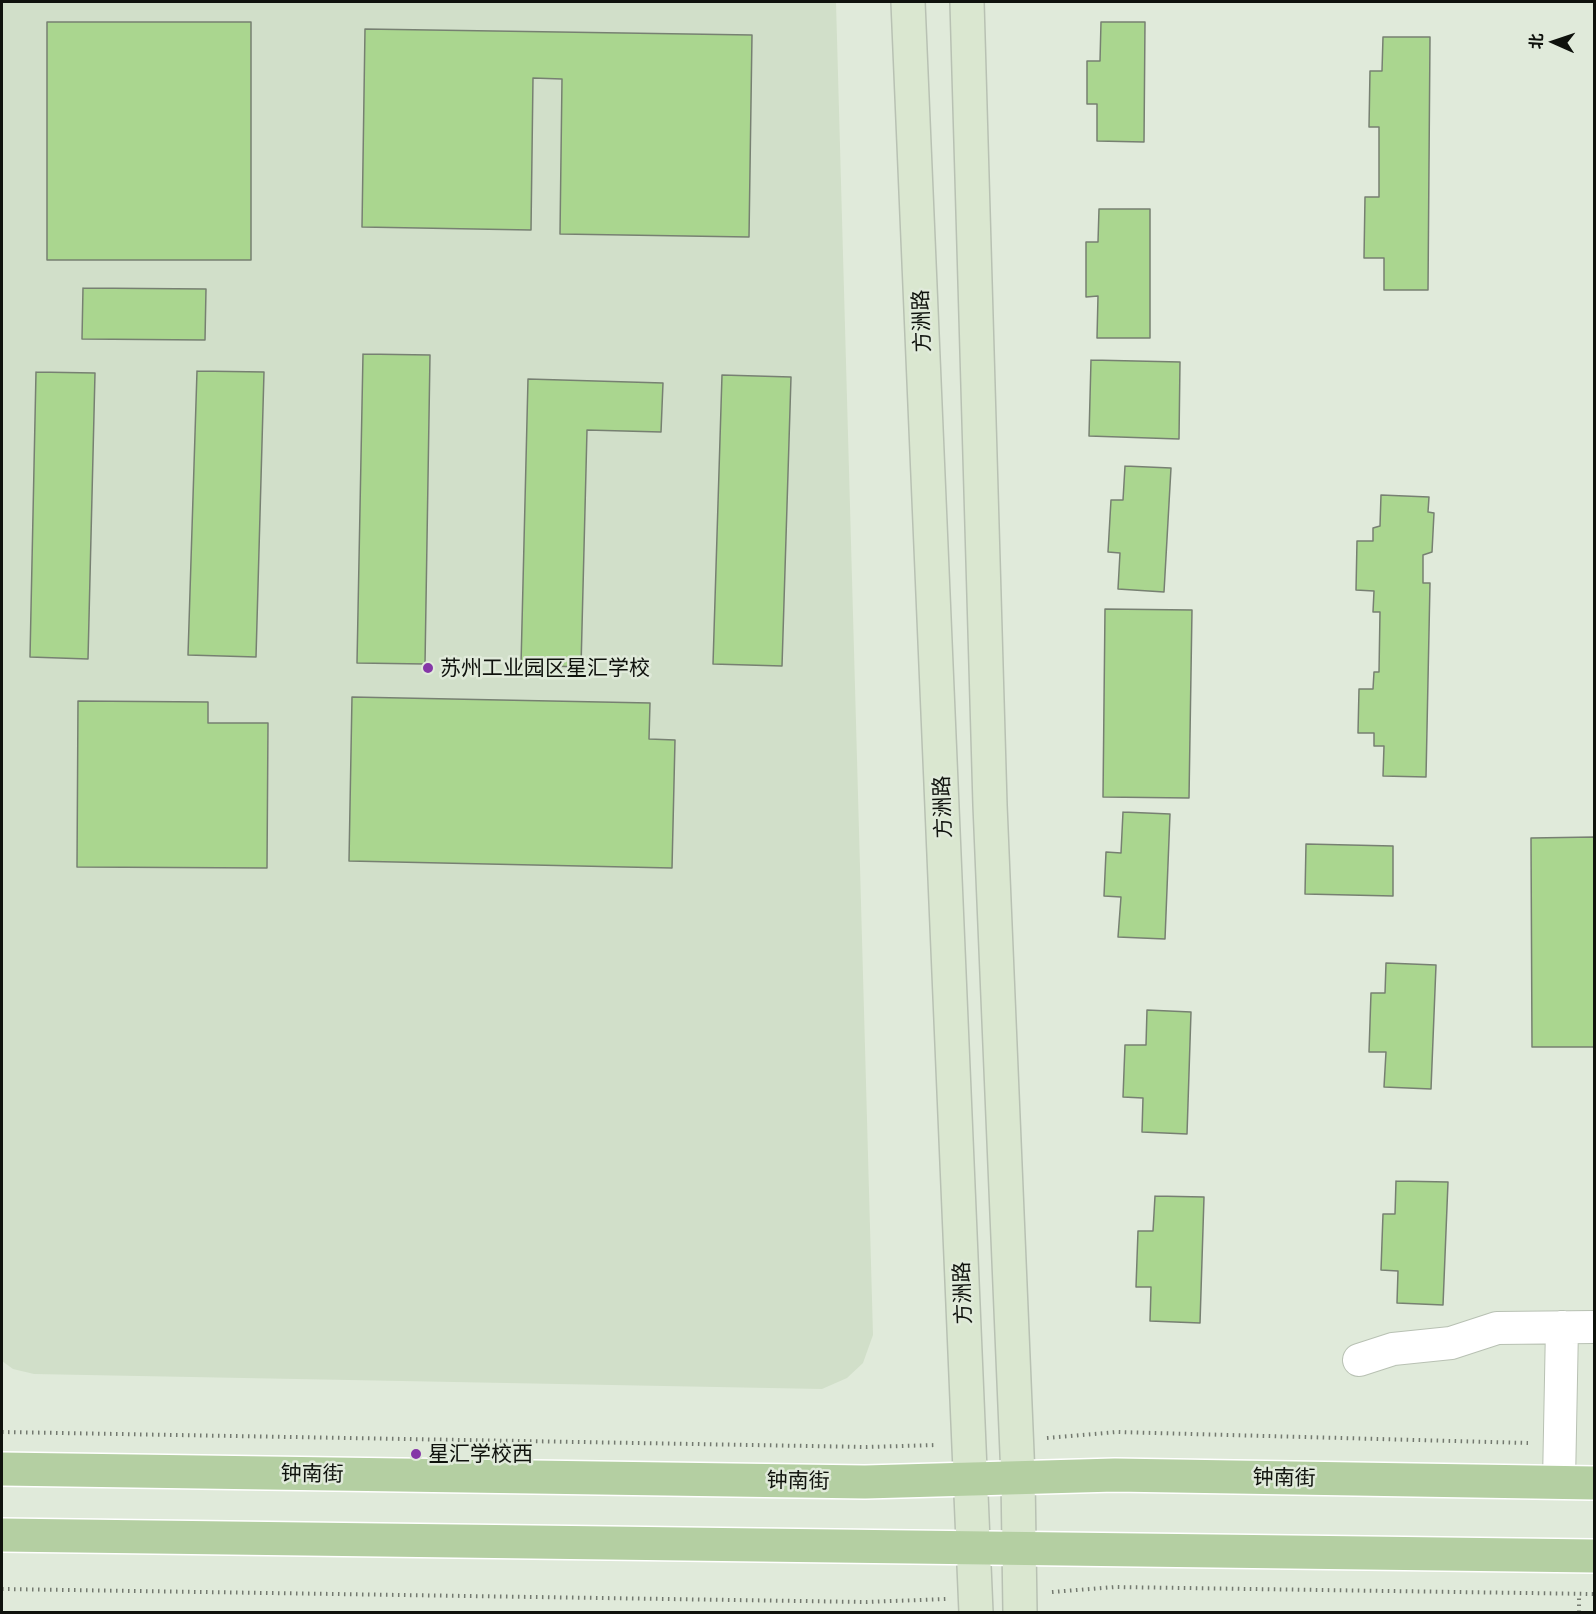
<!DOCTYPE html>
<meta charset="utf-8">
<style>
body{margin:0}
#map{position:relative;width:1596px;height:1614px;overflow:hidden;background:#e0eada;font-family:"Golos Text","Noto Sans SC",sans-serif}
canvas{display:block}
.frame{position:absolute;inset:0;border:3px solid #0f120d;pointer-events:none}
.north{position:absolute;left:1524px;top:12px;width:60px;height:60px;-webkit-text-stroke:4px #e0eada;paint-order:stroke;rotate:273deg;font-size:16px;font-weight:700;line-height:24px;text-align:center;color:#0f120d}
.north::after{content:'';display:block;margin:auto;width:21px;height:27px;background:#0f120d;clip-path:polygon(50% 0,100% 100%,50% 72%,0 100%)}
</style>
<div id="map">
<canvas width="1596" height="1614"></canvas>
<div class="frame"></div>
<div class="north">北</div>
</div>
<script>
const ctx = document.querySelector('canvas').getContext('2d');
ctx.lineJoin = 'round';
function fillPath(path, color) { ctx.fillStyle = color; ctx.fill(path, 'evenodd'); }
const poly = rows => new Path2D(rows.map(r => 'M' + r).join(''));
function stroke(path, color, width, dash) { ctx.strokeStyle = color; ctx.lineWidth = width; ctx.lineCap = dash ? 'butt' : 'round'; ctx.setLineDash(dash || []); ctx.stroke(path); }
function label(font, color, halo, rows, align = 'center') {
  ctx.font = font + ' "Golos Text","Noto Sans SC",sans-serif'; ctx.lineWidth = 5; ctx.setLineDash([]); ctx.textBaseline = 'middle'; ctx.strokeStyle = halo; ctx.fillStyle = color; for (const [text, x, y, turn = 0] of rows) {
    ctx.save(); ctx.translate(x, y); ctx.rotate((+turn || 0) * Math.PI / 180); ctx.textAlign = isNaN(turn) ? turn : align; if (halo) ctx.strokeText(text, 0, 0); ctx.fillText(text, 0, 0); ctx.restore();
  }
}
fillPath(poly([
 [2,2,836,2,873,1335,863,1363,847,1378,822,1389,34,1374,13,1369,2,1361]
]), '#d1dfc9');
const building = poly([
 [47,22,251,22,251,260,47,260,47,22],
 [1101,22,1145,22,1144,142,1097,141,1097,104,1087,104,1087,61,1100,61,1101,22],
 [365,29,752,35,749,237,560,234,562,79,533,78,531,230,362,227,365,29],
 [1383,37,1430,37,1428,290,1384,290,1384,258,1364,258,1365,197,1379,197,1379,127,1369,127,1370,71,1382,71,1383,37],
 [1099,209,1150,209,1150,338,1097,338,1098,296,1086,297,1086,242,1098,242,1099,209],
 [83,288,206,289,205,340,82,339,83,288],
 [363,354,430,355,425,664,357,663,363,354],
 [1091,360,1180,362,1179,439,1089,436,1091,360],
 [197,371,264,372,256,657,188,655,197,371],
 [36,372,95,373,88,659,30,657,36,372],
 [722,375,791,377,782,666,713,664,722,375],
 [528,379,663,383,661,432,587,430,581,667,521,665,528,379],
 [1125,466,1171,468,1164,592,1118,589,1120,553,1108,552,1111,500,1123,500,1125,466],
 [1381,495,1429,497,1428,512,1434,513,1432,552,1423,555,1423,583,1430,583,1426,777,1383,776,1384,746,1374,746,1374,733,1358,733,1359,689,1373,689,1374,672,1379,672,1380,612,1373,612,1374,591,1356,590,1357,541,1373,541,1373,528,1380,526,1381,495],
 [1105,609,1192,610,1189,798,1103,797,1105,609],
 [352,697,650,703,649,739,675,740,672,868,349,861,352,697],
 [78,701,208,702,208,723,268,723,267,868,77,867,78,701],
 [1123,812,1170,814,1165,939,1118,937,1121,897,1104,896,1106,852,1121,853,1123,812],
 [1594,837,1594,1047,1532,1047,1531,838,1594,837],
 [1306,844,1393,846,1393,896,1305,894,1306,844],
 [1386,963,1436,965,1431,1089,1384,1087,1386,1052,1369,1052,1371,993,1385,993,1386,963],
 [1147,1010,1191,1012,1187,1134,1142,1132,1143,1098,1123,1097,1125,1045,1146,1045,1147,1010],
 [1396,1181,1448,1182,1443,1305,1397,1303,1398,1271,1381,1270,1383,1214,1395,1214,1396,1181],
 [1155,1196,1204,1197,1200,1323,1150,1321,1151,1287,1136,1287,1138,1231,1153,1231,1155,1196]
]);
fillPath(building, '#aad68f');
stroke(building, '#778072', 1.5);
const minor = poly([
 [1359,1360,1393,1349,1451,1343,1497,1328,1594,1327],
 [1559,1482,1562,1327]
]);
const secondary = poly([
 [908,2,976,1612],
 [967,2,990,805,1018,1477,1020,1612]
]);
const primary = poly([
 [2,1469,865,1482,1115,1475,1594,1483],
 [2,1535,1594,1556]
]);
stroke(minor, '#b8c1b3', 34);
stroke(secondary, '#b8c1b3', 36);
stroke(primary, '#fff', 36);
stroke(poly([
 [2,1432,867,1447,937,1445],
 [1047,1438,1117,1432,1528,1443],
 [2,1589,866,1602,946,1599],
 [1052,1592,1115,1587,1594,1594],
 [1579,1612,1579,1594]
]), '#73796f', 4, [1.5, 4.5]);
stroke(minor, '#fff', 32);
stroke(secondary, '#dae7d0', 33);
stroke(primary, '#b4cfa2', 33);
for (const [x, y, r, color] of [
 [428,668,6,"#8537a7"],
 [416,1454,6,"#8537a7"]
]) { const dot = new Path2D(); dot.arc(x, y, r, 0, 2 * Math.PI); ctx.fillStyle = color; ctx.fill(dot); stroke(dot, '#e0eada', 2); }
label('21px', '#0f120d', '#e0eada', [
 ["方洲路",922,321,-92],
 ["方洲路",943,807,-92],
 ["方洲路",963,1293,-92],
 ["钟南街",312,1474,1],
 ["钟南街",1284,1478,1],
 ["钟南街",798,1481,1]
]);
label('21px', '#0f120d', '#e0eada', [
 ["苏州工业园区星汇学校",440,668],
 ["星汇学校西",428,1454]
], 'left');
</script>
